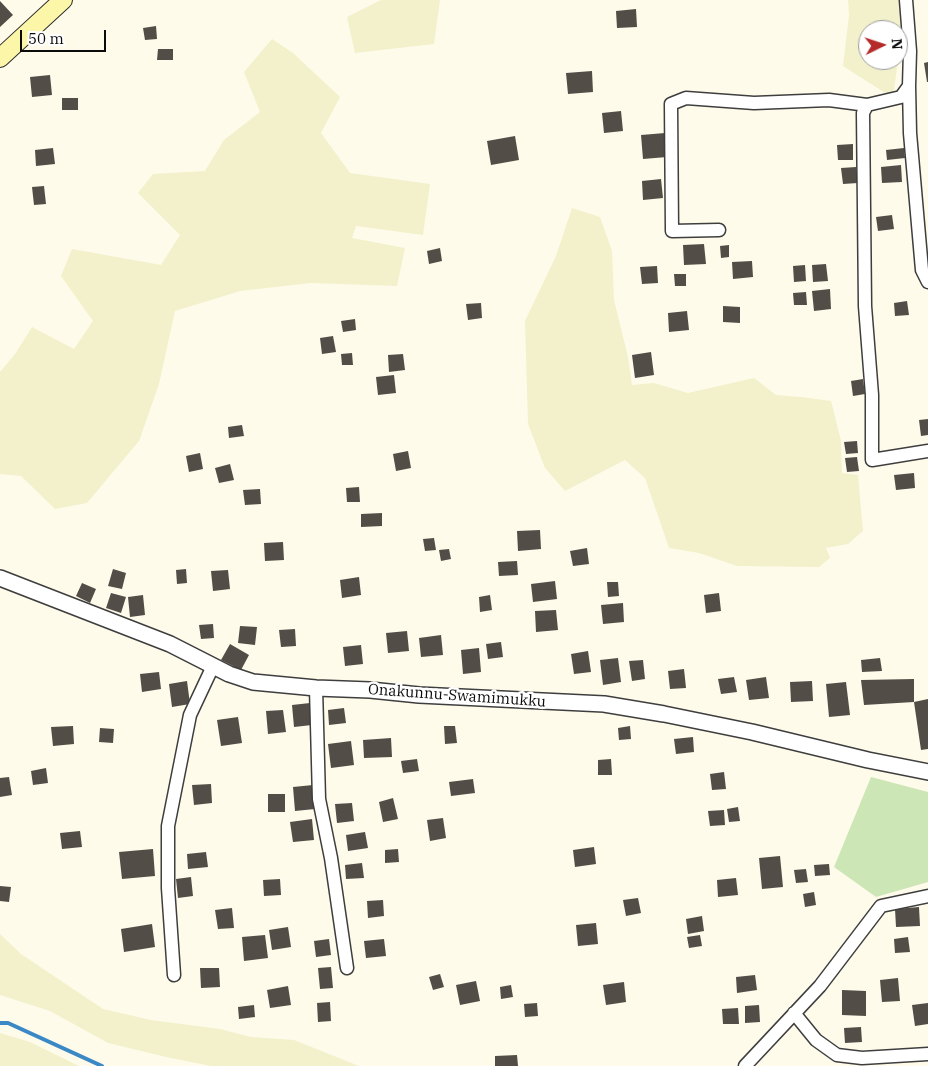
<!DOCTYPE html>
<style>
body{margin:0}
#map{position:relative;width:928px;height:1066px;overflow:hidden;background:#fefbea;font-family:"IBM Plex Serif",serif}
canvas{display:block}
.north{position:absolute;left:858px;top:20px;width:50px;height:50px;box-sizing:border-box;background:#fff;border:1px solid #9d9d9d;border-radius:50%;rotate:86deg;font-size:14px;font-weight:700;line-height:20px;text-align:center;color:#0b0b0b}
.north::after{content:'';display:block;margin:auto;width:18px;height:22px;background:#b52b2a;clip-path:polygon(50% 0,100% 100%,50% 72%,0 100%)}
.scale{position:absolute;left:20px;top:30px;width:86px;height:22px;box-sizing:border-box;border:2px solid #0b0b0b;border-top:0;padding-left:6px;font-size:15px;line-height:18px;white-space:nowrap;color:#0b0b0b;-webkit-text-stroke:4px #fff;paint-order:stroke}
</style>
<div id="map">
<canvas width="928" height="1066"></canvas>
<div class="north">N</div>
<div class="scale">50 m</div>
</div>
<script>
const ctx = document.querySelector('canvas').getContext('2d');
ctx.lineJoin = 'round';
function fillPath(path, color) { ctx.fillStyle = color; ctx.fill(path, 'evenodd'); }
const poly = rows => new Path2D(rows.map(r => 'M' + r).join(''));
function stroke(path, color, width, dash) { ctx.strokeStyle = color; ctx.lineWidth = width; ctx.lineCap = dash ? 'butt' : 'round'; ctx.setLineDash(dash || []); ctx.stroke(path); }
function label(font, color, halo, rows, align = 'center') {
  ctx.font = font + ' "IBM Plex Serif",serif'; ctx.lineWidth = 5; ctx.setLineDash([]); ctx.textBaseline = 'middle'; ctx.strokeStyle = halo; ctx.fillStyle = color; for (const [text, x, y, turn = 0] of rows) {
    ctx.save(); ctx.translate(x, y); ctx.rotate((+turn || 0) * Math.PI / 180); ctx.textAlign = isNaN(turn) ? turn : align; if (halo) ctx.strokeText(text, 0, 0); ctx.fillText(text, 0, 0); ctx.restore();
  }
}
fillPath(poly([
 [381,0,440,0,434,44,355,53,347,17],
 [848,0,903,0,905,9,893,98,843,66,849,15],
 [868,30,898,30,898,60,868,60],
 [272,39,293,53,340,97,321,133,350,173,430,184,423,235,356,226,352,238,405,248,397,286,311,283,240,291,175,311,159,384,139,441,87,503,55,509,21,476,0,474,0,372,15,354,32,327,74,349,93,321,61,276,72,249,161,265,180,235,138,193,153,174,205,171,224,140,260,112,244,72],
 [572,208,600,217,612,251,614,300,628,357,632,385,654,383,688,393,754,378,776,395,801,397,831,401,841,441,842,473,858,475,863,531,848,544,826,548,830,558,819,567,737,566,699,553,669,548,645,478,625,460,565,491,545,468,528,424,525,321,556,256],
 [0,934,21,954,103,1009,151,1020,220,1029,251,1037,294,1040,359,1066,211,1066,166,1057,108,1043,50,1011,0,995],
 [0,1033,30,1042,79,1066,0,1066]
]), '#f2f1cc');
fillPath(poly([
 [871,777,928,792,928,882,876,897,834,867]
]), '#cde6b6');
stroke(poly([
 [0,1023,8,1023,102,1066]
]), '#3b88c7', 4);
fillPath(poly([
 [0,1,13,15,0,27],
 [636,9,637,27,617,28,616,11],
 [156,26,157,39,145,40,143,28],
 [158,49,173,49,173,60,157,60],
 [928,62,928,82,927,82,924,63],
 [592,71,593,92,568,94,566,73],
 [50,75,52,95,32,97,30,77],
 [62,98,78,98,78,110,62,110],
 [621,111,623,131,604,133,602,113],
 [665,133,667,157,643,159,641,135],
 [515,136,519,160,491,165,487,141],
 [853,144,853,160,838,160,837,145],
 [53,148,55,164,36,166,35,150],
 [904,148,905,158,887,160,886,150],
 [901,165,902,182,882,183,881,167],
 [856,167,858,183,843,184,841,168],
 [661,179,663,198,643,200,642,181],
 [44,186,46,204,34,205,32,187],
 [892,215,894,229,878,231,876,217],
 [704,244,706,264,684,265,683,245],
 [729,245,729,257,721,258,720,246],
 [440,248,442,261,429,264,427,251],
 [752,261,753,277,733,279,732,262],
 [826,264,828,281,813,282,812,265],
 [805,265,806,281,794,282,793,266],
 [657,266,658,283,642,284,640,267],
 [674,274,686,274,686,286,675,286],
 [830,289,831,309,814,311,812,291],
 [806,292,807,305,794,305,793,293],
 [907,301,909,315,895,316,894,303],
 [481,303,482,318,468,320,466,304],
 [723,306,740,307,740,323,723,322],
 [687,311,689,330,669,332,668,313],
 [355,319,356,330,343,332,341,321],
 [333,336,336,352,322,354,320,338],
 [651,352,654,375,635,378,632,355],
 [352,353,353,365,342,365,341,354],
 [403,354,405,370,389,372,388,355],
 [394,375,396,393,378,395,376,377],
 [863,379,865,394,853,396,851,381],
 [928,419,928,435,921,436,919,420],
 [242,425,244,436,229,438,228,427],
 [857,441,858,453,846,454,844,442],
 [408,451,411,468,396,471,393,454],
 [200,453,203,469,189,472,186,456],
 [857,457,859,471,847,472,845,458],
 [230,464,234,480,219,483,215,468],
 [914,473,915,488,896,490,894,475],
 [359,487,360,502,347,502,346,488],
 [260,489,261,504,245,505,243,490],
 [382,513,382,526,361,527,361,514],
 [540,530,541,549,518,551,517,531],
 [434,538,436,550,425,551,423,539],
 [283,542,284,560,265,561,264,543],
 [587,548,589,564,573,566,570,551],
 [449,549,451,559,441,561,439,550],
 [517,561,518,575,499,576,498,562],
 [113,569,126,573,122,589,108,586],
 [186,569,187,583,177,584,176,570],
 [228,570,230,589,213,591,211,571],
 [359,577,361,595,342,598,340,580],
 [555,581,557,599,533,602,531,584],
 [607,582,618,582,619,596,608,597],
 [82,583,96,589,90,603,76,596],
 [111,593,126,597,121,613,106,608],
 [719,593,721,611,706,613,704,595],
 [143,595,145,615,130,617,128,597],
 [490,595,492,610,480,612,479,597],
 [623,603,624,622,603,624,601,605],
 [556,610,558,630,536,632,535,611],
 [213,624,214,638,201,639,199,625],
 [240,626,257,627,255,645,238,643],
 [295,629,296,646,281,647,279,630],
 [407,631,409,651,388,653,386,633],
 [441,635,443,655,421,657,419,638],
 [501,642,503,657,488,659,486,644],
 [230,644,249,655,241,670,221,660],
 [361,645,363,664,345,666,343,647],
 [479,648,481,672,463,674,461,650],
 [588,651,591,672,574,674,571,654],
 [618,658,621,682,603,685,600,660],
 [880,658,882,671,862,672,861,660],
 [643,660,645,679,632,681,629,661],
 [684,669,686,688,670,689,668,671],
 [159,672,161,689,142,692,140,674],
 [734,677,737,692,721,694,718,679],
 [766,677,769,698,749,700,746,680],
 [914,679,914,702,864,705,861,680],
 [187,681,190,704,172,707,169,684],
 [812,681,813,701,791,702,790,682],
 [846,682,850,715,829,717,826,684],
 [928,699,928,749,921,750,914,702],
 [310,703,312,725,294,727,292,705],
 [344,708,346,723,329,725,328,710],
 [283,710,286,732,268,734,266,711],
 [238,717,242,743,221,746,217,720],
 [73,726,74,744,53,746,51,727],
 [444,726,455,726,457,743,445,744],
 [630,726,631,739,619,740,618,728],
 [100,728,114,729,113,743,99,742],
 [693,737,694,752,676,754,674,739],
 [391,738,392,757,364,758,363,740],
 [351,741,354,765,331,768,328,744],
 [417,759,419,771,403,773,401,761],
 [611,759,612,775,598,775,598,760],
 [46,768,48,783,33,785,31,771],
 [724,772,726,789,712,790,710,774],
 [9,777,12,795,0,797,0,778],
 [473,779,475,793,451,796,449,782],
 [211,784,212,803,194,805,192,785],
 [313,785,315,809,295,811,293,787],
 [268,794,285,794,285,812,268,812],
 [393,798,398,819,383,822,379,802],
 [352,803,354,821,337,823,335,804],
 [738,807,740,821,729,822,727,809],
 [724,810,725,825,710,826,708,811],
 [443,818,446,838,430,841,427,820],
 [312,819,314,840,293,842,290,822],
 [80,831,82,847,62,849,60,833],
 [365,832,368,848,348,851,346,835],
 [594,847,596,864,575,867,573,850],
 [153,849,155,876,122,879,119,852],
 [398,849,399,862,385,863,385,850],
 [206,852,208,867,188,869,187,854],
 [780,856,783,887,762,889,759,858],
 [362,863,364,878,346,879,345,865],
 [829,864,830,875,815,876,814,865],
 [806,869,808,882,796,883,794,870],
 [191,877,193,896,178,898,176,879],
 [736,878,738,895,718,897,717,880],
 [280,879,281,895,264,896,263,880],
 [0,886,11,887,9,902,0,901],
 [814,892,816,905,805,907,803,894],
 [638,898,641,913,626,916,623,900],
 [383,900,384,916,368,918,367,901],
 [919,907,920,926,896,927,895,909],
 [232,908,234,928,218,929,215,910],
 [702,916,704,931,688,934,686,919],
 [596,923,598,944,578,946,576,925],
 [152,924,155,947,124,952,121,929],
 [288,927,291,947,272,950,269,930],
 [265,935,268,958,244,961,242,937],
 [700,935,702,946,689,948,687,937],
 [908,937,910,952,895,953,894,939],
 [329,939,331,955,316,957,314,941],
 [384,939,386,956,366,958,364,941],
 [331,967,333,988,320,989,318,968],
 [200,968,219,968,220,987,201,988],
 [440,974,444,987,433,990,429,977],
 [755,975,757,990,737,993,736,977],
 [898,978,900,1001,882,1002,880,980],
 [476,981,480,1001,460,1005,456,985],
 [624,982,626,1002,606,1005,603,985],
 [511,985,513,997,501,999,500,987],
 [288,986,291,1005,270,1008,267,990],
 [842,990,866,991,866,1016,842,1015],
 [330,1002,331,1021,318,1022,317,1003],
 [537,1003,538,1016,525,1017,524,1004],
 [928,1003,928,1024,915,1026,912,1005],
 [254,1005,255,1017,239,1019,238,1007],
 [759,1005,760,1022,745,1023,745,1006],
 [738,1008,739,1024,723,1024,722,1009],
 [861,1027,862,1042,845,1043,844,1028],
 [517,1055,518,1066,495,1066,495,1056]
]), '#534d48');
const minor = poly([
 [906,0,910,51,909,86,901,97,867,105,863,113,865,306,872,395,872,460,928,451],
 [909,86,910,133,922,270,928,282],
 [719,230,672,231,671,104,686,98,754,103,829,100,867,105],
 [316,688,319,799,331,858,347,968],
 [174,975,168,888,168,826,190,715,213,666],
 [794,1013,816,1040,837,1055,862,1058,928,1054],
 [745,1066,820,986,881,906,928,896]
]);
const tertiary = poly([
 [0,578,170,644,229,674,253,682,316,688,370,690,419,695,604,704,664,714,752,732,868,760,928,772]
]);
const secondary = poly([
 [0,58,63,0]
]);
stroke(minor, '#3e3e3e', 15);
stroke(tertiary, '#3e3e3e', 18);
stroke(secondary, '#2d2d2d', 20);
stroke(minor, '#fff', 12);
stroke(tertiary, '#fff', 15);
stroke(secondary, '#fcf7a8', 18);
label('15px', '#0b0b0b', '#fff', [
 ["Onakunnu-Swamimukku",457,696,4]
]);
</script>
